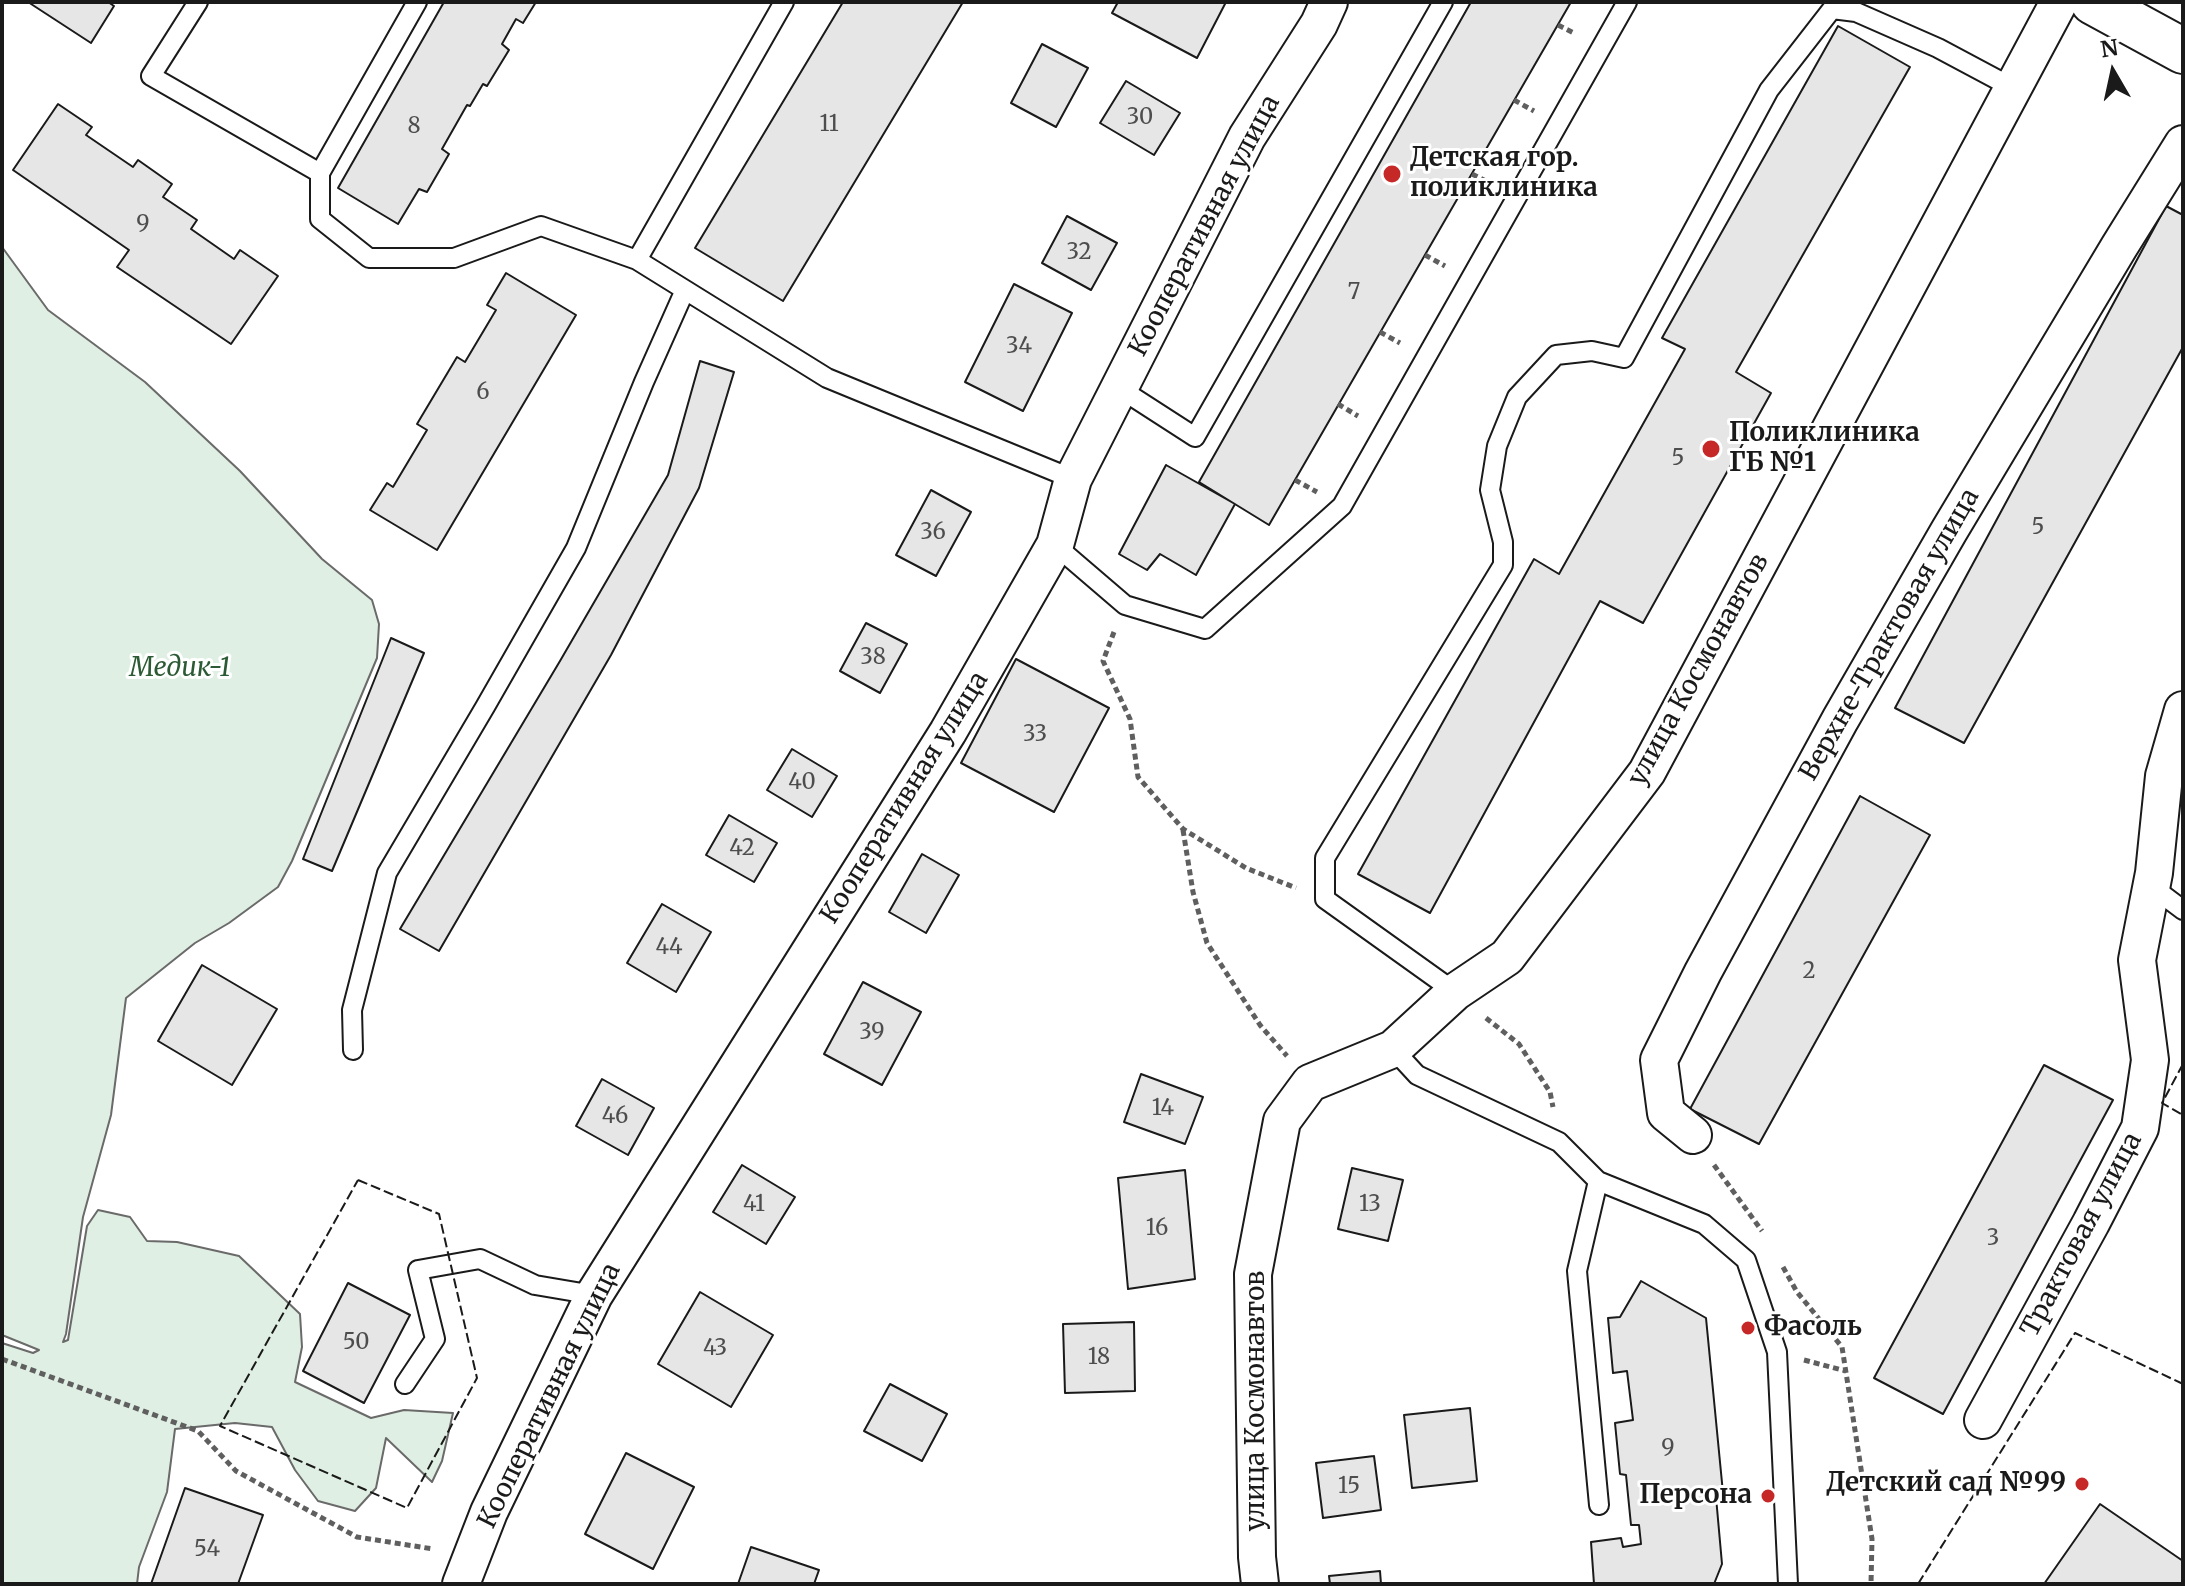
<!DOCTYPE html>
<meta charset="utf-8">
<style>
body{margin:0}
#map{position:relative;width:2185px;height:1586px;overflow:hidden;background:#fff;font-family:Merriweather,serif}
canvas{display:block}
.frame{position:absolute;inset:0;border:4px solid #1a1a1a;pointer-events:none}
.north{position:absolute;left:2073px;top:32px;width:80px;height:80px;-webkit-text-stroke:6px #fff;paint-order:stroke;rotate:351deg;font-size:22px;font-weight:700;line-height:32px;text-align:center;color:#1a1a1a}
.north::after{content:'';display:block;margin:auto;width:28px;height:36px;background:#1a1a1a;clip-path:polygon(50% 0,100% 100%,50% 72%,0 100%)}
</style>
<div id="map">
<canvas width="2185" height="1586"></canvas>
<div class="frame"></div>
<div class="north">N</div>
</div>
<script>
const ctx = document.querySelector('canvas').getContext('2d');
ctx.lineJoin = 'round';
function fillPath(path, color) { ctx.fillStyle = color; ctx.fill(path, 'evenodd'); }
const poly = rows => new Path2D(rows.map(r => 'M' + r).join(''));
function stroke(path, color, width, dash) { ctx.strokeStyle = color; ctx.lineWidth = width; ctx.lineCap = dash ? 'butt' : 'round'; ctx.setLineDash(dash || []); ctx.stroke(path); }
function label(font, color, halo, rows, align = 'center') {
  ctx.font = font + ' Merriweather,serif'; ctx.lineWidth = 6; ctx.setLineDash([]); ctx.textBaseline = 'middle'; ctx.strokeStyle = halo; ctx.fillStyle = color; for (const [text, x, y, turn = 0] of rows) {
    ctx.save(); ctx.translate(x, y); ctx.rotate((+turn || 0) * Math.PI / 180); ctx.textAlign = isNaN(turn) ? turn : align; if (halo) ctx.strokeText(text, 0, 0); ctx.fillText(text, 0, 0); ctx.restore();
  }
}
const green = poly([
 [2,247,48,310,145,382,240,471,322,559,372,600,379,624,377,658,292,861,278,887,229,923,195,943,126,998,111,1115,83,1217,66,1334,63,1342,68,1340,87,1226,98,1210,130,1217,147,1241,177,1242,239,1256,300,1314,302,1347,295,1382,371,1418,404,1410,453,1413,442,1461,432,1482,386,1438,376,1488,355,1511,318,1501,295,1470,272,1427,235,1423,175,1429,167,1492,139,1567,137,1584,2,1584,2,1343,33,1353,39,1350,2,1335,2,247]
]);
fillPath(green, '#e0efe3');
stroke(green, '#6a6a6a', 2);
const building = poly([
 [28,2,108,2,114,6,91,43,28,2],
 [444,2,536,2,523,23,516,19,502,44,509,50,487,86,483,84,470,106,467,105,442,149,449,154,427,192,419,189,398,224,338,188,444,2],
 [843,2,963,2,783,301,695,248,843,2],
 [1118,2,1226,2,1197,58,1112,13,1118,2],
 [1471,2,1571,2,1269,525,1199,482,1471,2],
 [1838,26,1910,67,1736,372,1771,393,1643,623,1600,601,1430,913,1358,874,1534,559,1559,574,1685,349,1662,338,1838,26],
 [1042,44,1088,68,1056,127,1011,103,1042,44],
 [1126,81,1180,113,1154,155,1100,123,1126,81],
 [58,104,92,127,86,135,133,167,138,160,172,184,163,197,197,220,191,229,234,259,240,250,278,276,231,344,117,267,129,250,13,170,58,104],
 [2166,206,2183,215,2183,347,1964,743,1895,708,2166,206],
 [1067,216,1117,243,1091,290,1042,263,1067,216],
 [506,273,576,315,437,550,370,510,387,483,393,487,427,430,417,424,457,357,465,362,496,310,487,305,506,273],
 [1014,284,1072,313,1023,411,965,382,1014,284],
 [700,361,734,372,699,488,611,655,439,951,400,929,560,661,668,475,700,361],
 [1166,465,1235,504,1196,575,1160,554,1147,570,1119,554,1166,465],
 [931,490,971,512,936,576,896,555,931,490],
 [866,623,907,644,880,693,840,671,866,623],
 [391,638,424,653,332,871,303,859,391,638],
 [1016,659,1109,708,1054,812,961,763,1016,659],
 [792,749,837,776,812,817,767,790,792,749],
 [1860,796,1930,835,1759,1144,1690,1109,1860,796],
 [729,815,777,843,754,882,706,855,729,815],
 [922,854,959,875,926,933,889,912,922,854],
 [662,904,711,932,676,992,627,963,662,904],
 [202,965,277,1009,232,1085,158,1041,202,965],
 [863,982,921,1012,882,1085,824,1054,863,982],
 [2044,1065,2113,1100,1943,1414,1874,1378,2044,1065],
 [1141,1074,1203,1097,1185,1144,1124,1122,1141,1074],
 [602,1079,654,1108,628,1155,576,1126,602,1079],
 [742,1165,795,1197,766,1244,713,1212,742,1165],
 [1352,1168,1403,1180,1388,1241,1338,1229,1352,1168],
 [1185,1170,1195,1279,1128,1289,1118,1178,1185,1170],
 [1641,1281,1706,1318,1723,1493,1716,1497,1722,1564,1714,1584,1594,1584,1591,1542,1621,1538,1623,1547,1641,1544,1639,1525,1631,1525,1626,1475,1620,1474,1615,1423,1633,1420,1627,1371,1613,1373,1608,1318,1620,1317,1641,1281],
 [348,1283,410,1315,364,1403,303,1371,348,1283],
 [700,1292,773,1335,731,1407,658,1364,700,1292],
 [1134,1322,1135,1391,1065,1393,1063,1324,1134,1322],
 [890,1384,947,1414,922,1461,864,1431,890,1384],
 [1470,1408,1477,1481,1412,1488,1404,1415,1470,1408],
 [626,1453,694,1487,653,1569,585,1534,626,1453],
 [1374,1456,1381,1510,1323,1518,1316,1463,1374,1456],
 [185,1488,263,1515,238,1584,151,1584,185,1488],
 [2100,1504,2183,1561,2183,1584,2044,1584,2100,1504],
 [751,1547,819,1570,814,1584,738,1584,751,1547],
 [1380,1571,1381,1584,1330,1584,1329,1576,1380,1571]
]);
fillPath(building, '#e6e6e6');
stroke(building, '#1a1a1a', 2);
const lane = poly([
 [198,2,151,76,320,173],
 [417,2,320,173,320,219,369,258,454,258,541,226,637,260,827,378,1073,479],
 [637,260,784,2],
 [1119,388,1195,437,1443,2],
 [1055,545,1125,605,1205,629,1342,506,1627,2],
 [2151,886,2183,910],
 [1455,992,1325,899,1325,858,1503,565,1503,542,1490,490,1497,446,1517,397,1556,355,1592,351,1624,358,1769,90,1832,9,1856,12,1938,48,2013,88],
 [1393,1049,1417,1075,1559,1142,1598,1181,1704,1224,1746,1260,1777,1352,1788,1584],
 [353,1050,352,1010,387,873,485,707,576,548,644,382,685,290],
 [1598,1181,1577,1271,1599,1505],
 [405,1384,435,1339,418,1270,480,1259,535,1285,594,1295]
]);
const street = poly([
 [1693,1135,1666,1113,1659,1060,1703,972,1840,720,1949,531,2119,247,2183,144],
 [1983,1420,2091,1223,2140,1128,2150,1060,2137,960,2154,873,2164,776,2183,710],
 [461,1584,489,1512,594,1295,948,732,1055,545,1073,479,1247,137,1319,24,1329,2],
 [1260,1584,1257,1557,1253,1274,1282,1121,1310,1083,1393,1049,1455,992,1507,957,1647,772,2059,2]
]);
const secondary = poly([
 [2093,2,2183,51]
]);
stroke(lane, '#1a1a1a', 22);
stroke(street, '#1a1a1a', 40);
stroke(secondary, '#1a1a1a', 48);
stroke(poly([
 [1558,25,1574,33],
 [1514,100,1534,111],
 [1472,174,1492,184],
 [1425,255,1445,266],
 [1380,332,1400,343],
 [1338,404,1358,416],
 [1295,480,1317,492],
 [1114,632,1103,661,1130,719,1138,777,1183,829,1246,868,1296,888],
 [1183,830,1193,892,1207,943,1260,1025,1287,1056],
 [1486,1018,1519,1044,1550,1092,1553,1107],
 [1714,1165,1762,1231],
 [1783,1267,1797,1292,1842,1347,1872,1539,1871,1584],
 [2,1359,198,1431,236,1471,357,1537,433,1549],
 [1804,1360,1846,1371]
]), '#5f5f5f', 5, [6, 4]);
stroke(lane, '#fff', 18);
stroke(street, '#fff', 36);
stroke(secondary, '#fff', 44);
stroke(poly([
 [2183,1064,2162,1103,2183,1115],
 [358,1180,439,1214,477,1378,407,1508,220,1426,358,1180],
 [1918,1584,2075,1333,2183,1384]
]), '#1a1a1a', 2, [10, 4]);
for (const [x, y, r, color] of [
 [1392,174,10,"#c62828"],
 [1711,449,10,"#c62828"],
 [1748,1328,8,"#c62828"],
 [2082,1484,8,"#c62828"],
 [1768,1496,8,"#c62828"]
]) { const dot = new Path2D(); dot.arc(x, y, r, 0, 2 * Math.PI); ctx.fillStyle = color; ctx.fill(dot); stroke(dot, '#fff', 3); }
label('22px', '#4d4d4d', null, [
 ["30",1140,118],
 ["11",829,125],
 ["8",414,127],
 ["9",143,225],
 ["32",1079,253],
 ["7",1354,293],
 ["34",1019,347],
 ["6",483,393],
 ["5",1678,459],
 ["5",2038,528],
 ["36",933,533],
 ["38",873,658],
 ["33",1035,735],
 ["40",802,783],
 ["42",742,849],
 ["44",669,948],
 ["2",1809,972],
 ["39",872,1033],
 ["14",1163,1109],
 ["46",615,1117],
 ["41",754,1205],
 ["13",1370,1205],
 ["16",1157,1229],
 ["3",1993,1239],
 ["50",356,1343],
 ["43",715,1349],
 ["18",1099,1358],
 ["9",1668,1449],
 ["15",1349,1487],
 ["54",207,1550]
]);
label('bold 26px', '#1a1a1a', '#fff', [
 ["Детская гор.",1410,159],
 ["поликлиника",1410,189],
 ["Поликлиника",1729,434],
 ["ГБ №1",1729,464],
 ["Фасоль",1764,1328],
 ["Детский сад №99",2066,1484,"right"],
 ["Персона",1752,1496,"right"]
], 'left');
label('26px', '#1a1a1a', '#fff', [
 ["Кооперативная улица",1205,226,-62],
 ["Верхне-Трактовая улица",1890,635,-60],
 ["улица Космонавтов",1699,670,-61],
 ["Кооперативная улица",905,798,-58],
 ["Трактовая улица",2082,1235,-62],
 ["Кооперативная улица",550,1396,-64],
 ["улица Космонавтов",1257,1401,-90]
]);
label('italic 26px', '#2b5a34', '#fff', [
 ["Медик-1",180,669]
]);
</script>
